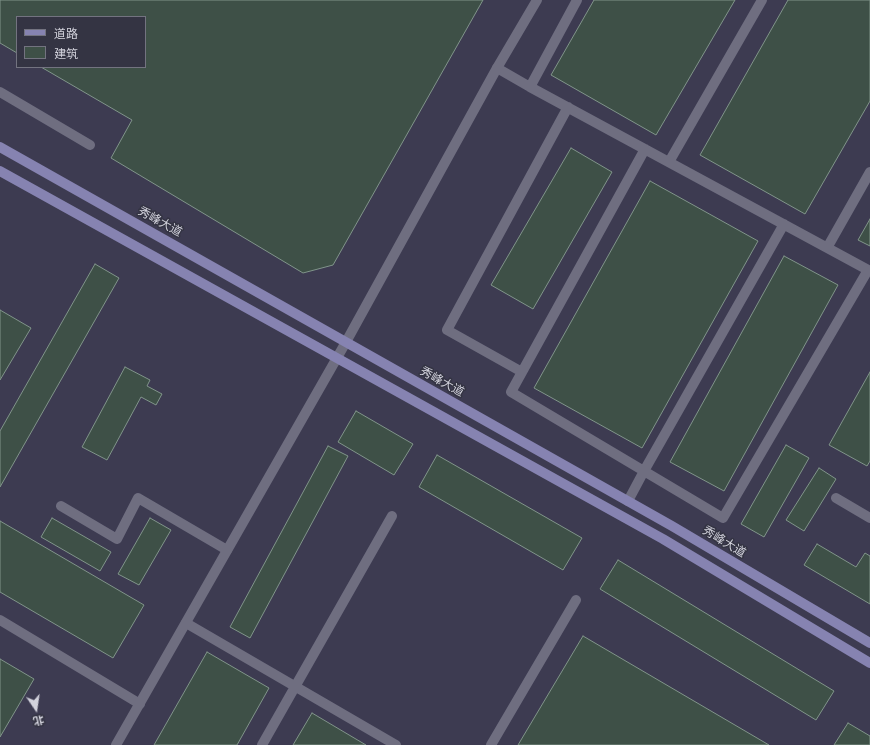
<!DOCTYPE html>
<meta charset="utf-8">
<style>
body{margin:0}
#map{position:relative;width:870px;height:745px;overflow:hidden;background:#343443;font-family:"IBM Plex Serif","Noto Sans SC",serif}
canvas{display:block}
.legend{position:absolute;left:16px;top:16px;width:130px;height:52px;box-sizing:border-box;background:#343443;border:1px solid #737380;margin:0;padding:5px 7px;list-style:none;font-size:12px;color:#d2d2dc}
.legend li{display:flex;align-items:center;gap:8px;height:20px}
.legend b{width:20px;border:1px solid #737380}
.north{position:absolute;left:16px;top:689px;width:40px;height:40px;-webkit-text-stroke:3px #343443;paint-order:stroke;rotate:167deg;font-size:11px;font-weight:700;line-height:16px;text-align:center;color:#d2d2dc}
.north::after{content:'';display:block;margin:auto;width:14px;height:18px;background:#d2d2dc;clip-path:polygon(50% 0,100% 100%,50% 72%,0 100%)}
</style>
<div id="map">
<canvas width="870" height="745"></canvas>
<ul class="legend">
<li><b style="height:5px;background:#8683b1"></b>道路</li>
<li><b style="height:11px;background:#3e5047"></b>建筑</li>
</ul>
<div class="north">北</div>
</div>
<script>
const ctx = document.querySelector('canvas').getContext('2d');
ctx.lineJoin = 'round';
function fillPath(path, color) { ctx.fillStyle = color; ctx.fill(path, 'evenodd'); }
const poly = rows => new Path2D(rows.map(r => 'M' + r).join(''));
function stroke(path, color, width, dash) { ctx.strokeStyle = color; ctx.lineWidth = width; ctx.lineCap = dash ? 'butt' : 'round'; ctx.setLineDash(dash || []); ctx.stroke(path); }
function label(font, color, halo, rows, align = 'center') {
  ctx.font = font + ' "IBM Plex Serif","Noto Sans SC",serif'; ctx.lineWidth = 3; ctx.setLineDash([]); ctx.textBaseline = 'middle'; ctx.strokeStyle = halo; ctx.fillStyle = color; for (const [text, x, y, turn = 0] of rows) {
    ctx.save(); ctx.translate(x, y); ctx.rotate((+turn || 0) * Math.PI / 180); ctx.textAlign = isNaN(turn) ? turn : align; if (halo) ctx.strokeText(text, 0, 0); ctx.fillText(text, 0, 0); ctx.restore();
  }
}
fillPath(poly([
 [0,0,870,0,870,745,0,745],
 [17,17,145,17,145,67,17,67]
]), '#3d3b51');
const building = poly([
 [0,0,483,0,333,265,303,273,111,158,132,120,41,67,145,67,145,17,17,17,17,53,0,43,0,0],
 [594,0,735,0,656,135,551,75,594,0],
 [788,0,870,0,870,101,805,214,700,155,788,0],
 [571,148,612,172,533,309,491,285,571,148],
 [650,181,758,241,642,448,534,388,650,181],
 [870,219,870,246,858,240,870,219],
 [784,256,838,285,724,491,670,462,784,256],
 [95,264,119,278,0,487,0,431,95,264],
 [0,310,31,328,0,380,0,310],
 [125,367,150,380,147,386,162,394,156,405,141,397,107,460,82,447,125,367],
 [870,372,870,461,867,466,829,445,870,372],
 [356,411,413,444,394,475,338,442,356,411],
 [786,445,809,458,764,537,741,524,786,445],
 [328,446,348,456,250,638,230,627,328,446],
 [437,455,582,538,563,570,419,487,437,455],
 [819,468,836,479,804,531,786,520,819,468],
 [52,518,111,552,100,571,41,537,52,518],
 [150,518,171,530,139,585,118,574,150,518],
 [0,521,144,605,113,658,0,592,0,521],
 [817,544,856,567,865,553,870,556,870,604,804,565,817,544],
 [618,560,834,691,816,720,600,589,618,560],
 [583,636,769,745,518,745,583,636],
 [207,652,269,688,237,745,154,745,207,652],
 [0,659,34,679,0,737,0,659],
 [312,713,366,745,293,745,312,713],
 [848,723,870,736,870,745,834,745,848,723]
]);
fillPath(building, '#3e5047');
stroke(building, '#80948a', 1);
stroke(poly([
 [497,68,530,87,870,271],
 [530,87,577,0],
 [0,92,90,145],
 [645,149,511,392,723,518,868,270],
 [669,162,762,0],
 [827,248,870,172],
 [522,372,447,330,568,107],
 [836,498,870,518],
 [628,501,644,471,784,224],
 [61,506,117,539,138,498,227,550],
 [0,620,140,704],
 [186,623,396,745],
 [262,745,392,516],
 [491,745,576,600]
]), '#6f6e80', 10);
stroke(poly([
 [116,745,346,342,497,68,537,0]
]), '#6f6e80', 10);
stroke(poly([
 [0,147,672,526,870,643],
 [0,171,663,539,870,663]
]), '#8683b1', 10);
label('12px', '#d2d2dc', '#343443', [
 ["秀峰大道",160,222,29],
 ["秀峰大道",442,382,29],
 ["秀峰大道",724,542,31]
]);
</script>
